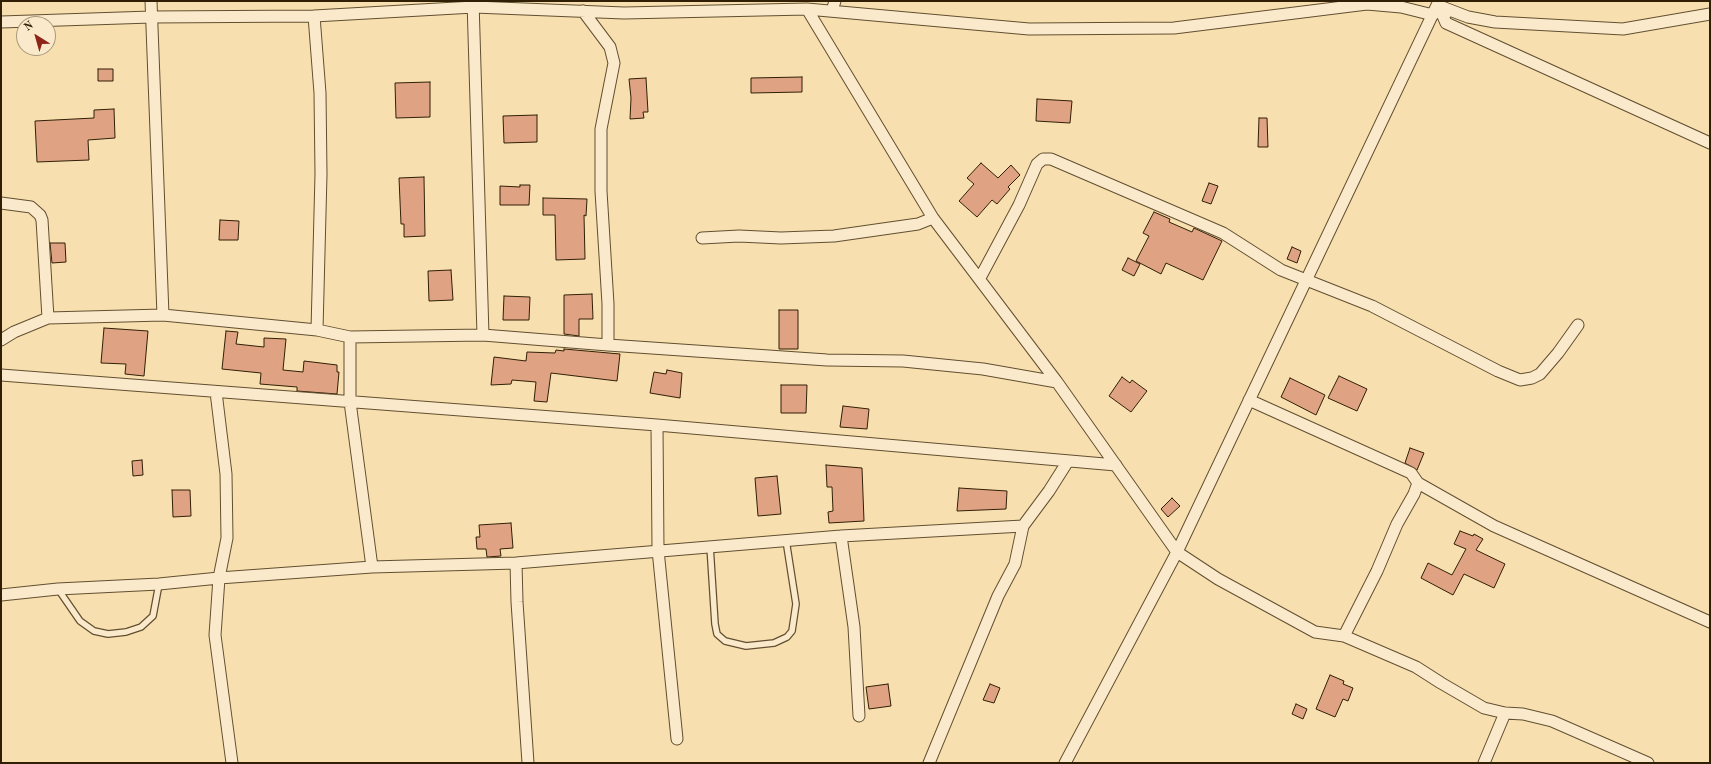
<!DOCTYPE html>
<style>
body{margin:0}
#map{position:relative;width:1711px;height:764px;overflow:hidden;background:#f7dfaf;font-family:"Old Standard TT",serif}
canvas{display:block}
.frame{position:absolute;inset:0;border:2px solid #301f05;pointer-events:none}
.north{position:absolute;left:16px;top:16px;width:40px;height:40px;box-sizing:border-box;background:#faeacb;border:1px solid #a9997c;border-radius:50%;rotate:323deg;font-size:11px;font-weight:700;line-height:16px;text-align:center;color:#301f05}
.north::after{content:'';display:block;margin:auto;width:14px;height:18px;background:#8f2418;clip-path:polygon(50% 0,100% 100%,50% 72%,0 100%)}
</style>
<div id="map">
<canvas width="1711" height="764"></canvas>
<div class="frame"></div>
<div class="north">N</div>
</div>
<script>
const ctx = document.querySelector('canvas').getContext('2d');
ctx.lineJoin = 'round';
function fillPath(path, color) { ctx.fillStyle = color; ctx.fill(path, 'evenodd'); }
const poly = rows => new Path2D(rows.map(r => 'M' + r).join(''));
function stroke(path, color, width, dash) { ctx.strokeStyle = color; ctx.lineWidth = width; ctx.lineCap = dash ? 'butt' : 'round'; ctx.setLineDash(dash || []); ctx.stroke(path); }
const building = poly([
 [98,69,113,69,113,81,98,81,98,69],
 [802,77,802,92,751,93,751,78,802,77],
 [646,78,648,112,643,112,644,118,630,119,631,98,629,79,646,78],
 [430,82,430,117,396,118,395,83,430,82],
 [1037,99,1072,101,1070,123,1036,121,1037,99],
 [114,109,115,138,88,140,89,160,37,162,35,121,94,118,94,110,114,109],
 [537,115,537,142,504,143,503,116,537,115],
 [1259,118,1267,118,1268,147,1258,147,1259,118],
 [981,163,998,178,1011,165,1020,175,1008,187,1010,189,997,204,992,200,977,217,959,201,974,184,967,178,981,163],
 [424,177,425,236,404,237,404,224,401,224,399,178,424,177],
 [1209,183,1218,186,1211,204,1202,201,1209,183],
 [520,185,530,185,529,205,500,205,500,186,520,187,520,185],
 [543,198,587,199,586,216,584,215,585,259,556,260,555,215,543,215,543,198],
 [1154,212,1170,219,1169,222,1192,232,1194,228,1222,241,1203,280,1166,263,1161,274,1136,261,1149,236,1143,233,1154,212],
 [220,220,239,221,238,240,219,240,220,220],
 [50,243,65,243,66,262,52,263,50,243],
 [1292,247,1301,251,1297,263,1287,259,1292,247],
 [1128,258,1140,264,1134,276,1122,270,1128,258],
 [451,270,453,300,429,301,428,271,451,270],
 [592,294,593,319,579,319,579,336,564,334,564,295,592,294],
 [504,296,530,297,529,320,503,320,504,296],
 [779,310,798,310,798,349,779,349,779,310],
 [104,328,148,331,144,376,125,374,126,364,101,363,104,328],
 [226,331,238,332,236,344,264,347,264,338,286,339,283,370,303,372,304,361,337,365,337,372,339,372,337,394,297,391,297,387,260,384,261,373,222,369,226,331],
 [564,349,620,354,617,381,551,373,547,402,534,401,536,382,512,380,511,384,491,385,494,357,526,361,527,352,555,353,556,350,564,351,564,349],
 [667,370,682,373,680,398,650,393,654,372,666,374,667,370],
 [1339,376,1367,389,1357,411,1328,398,1339,376],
 [1122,377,1130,383,1132,380,1147,391,1131,412,1109,396,1122,377],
 [1290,378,1325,395,1316,415,1281,397,1290,378],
 [781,385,807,385,806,413,781,413,781,385],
 [843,406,869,409,867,429,840,427,843,406],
 [1410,448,1424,453,1417,470,1405,463,1410,448],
 [142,460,143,475,133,476,132,461,142,460],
 [826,465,862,468,864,521,829,523,828,512,833,511,832,487,827,487,826,465],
 [777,476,781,514,758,516,755,478,777,476],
 [959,488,1007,491,1006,509,957,511,959,488],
 [172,490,190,490,191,516,173,517,172,490],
 [1172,498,1180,506,1168,517,1161,509,1172,498],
 [511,523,513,548,500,549,501,556,487,557,486,549,477,549,476,537,480,537,479,525,511,523],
 [1460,531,1473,536,1474,534,1483,539,1476,550,1505,564,1494,588,1464,574,1453,595,1421,578,1428,563,1452,575,1466,549,1454,544,1460,531],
 [1330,675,1344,681,1343,684,1353,688,1348,701,1343,699,1335,717,1316,709,1330,675],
 [888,684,891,706,869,709,866,687,888,684],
 [990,684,1000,688,994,703,983,700,990,684],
 [1296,704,1307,709,1303,719,1292,714,1296,704]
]);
fillPath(building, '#dfa384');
stroke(building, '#301f05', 1);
const lane = poly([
 [710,546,715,624,717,634,725,641,746,646,774,643,787,637,792,631,796,604,786,540],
 [58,589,80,621,94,631,108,634,126,632,141,627,153,616,159,584]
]);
const street = poly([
 [151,1,163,315],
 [473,1,483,335],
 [1442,7,1468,17,1495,22,1623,29,1710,14],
 [807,9,933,218,1057,382,1177,552,1218,579,1315,632,1344,636,1416,667,1441,683,1484,708,1505,713,1523,714,1552,721,1648,763],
 [1449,10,1443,16,1446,23,1710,143],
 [583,11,610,47,614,63,601,129,601,191,608,304,608,345],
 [832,11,835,1],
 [314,16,320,93,321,174,317,330],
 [1,22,151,17,314,16,474,7,624,13,807,9,1029,29,1174,28,1367,4,1401,7,1433,15],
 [1,203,31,207,40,215,42,220,48,318],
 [702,238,739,236,781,238,834,236,918,224,933,218],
 [980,278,1019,205,1037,164,1043,159,1051,159,1223,233,1281,270,1372,306,1498,371,1520,380,1532,378,1540,374,1558,353,1578,325],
 [350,337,350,402,372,567],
 [1,340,14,332,48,318,163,315,317,330,350,337,483,335,608,345,827,360,903,361,983,369,1057,382],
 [1,375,657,425,1116,465],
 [216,392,226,474,227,538,219,578,215,635,232,763],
 [1249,400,1411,473,1418,483,1414,494,1397,524,1377,571,1344,636],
 [657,425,658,550,677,739],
 [1418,483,1494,526,1710,622],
 [841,536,854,627,859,716],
 [516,563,517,602,528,763],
 [1,595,58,589,159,584,219,578,372,567,516,563,841,536,1023,526],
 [929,763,998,596,1015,564,1023,526,1049,491,1068,461],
 [1065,763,1177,552,1439,1],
 [1484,763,1505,713]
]);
stroke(lane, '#624f30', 8);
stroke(street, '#624f30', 13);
stroke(lane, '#faeacb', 5.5);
stroke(street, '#faeacb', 11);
</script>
